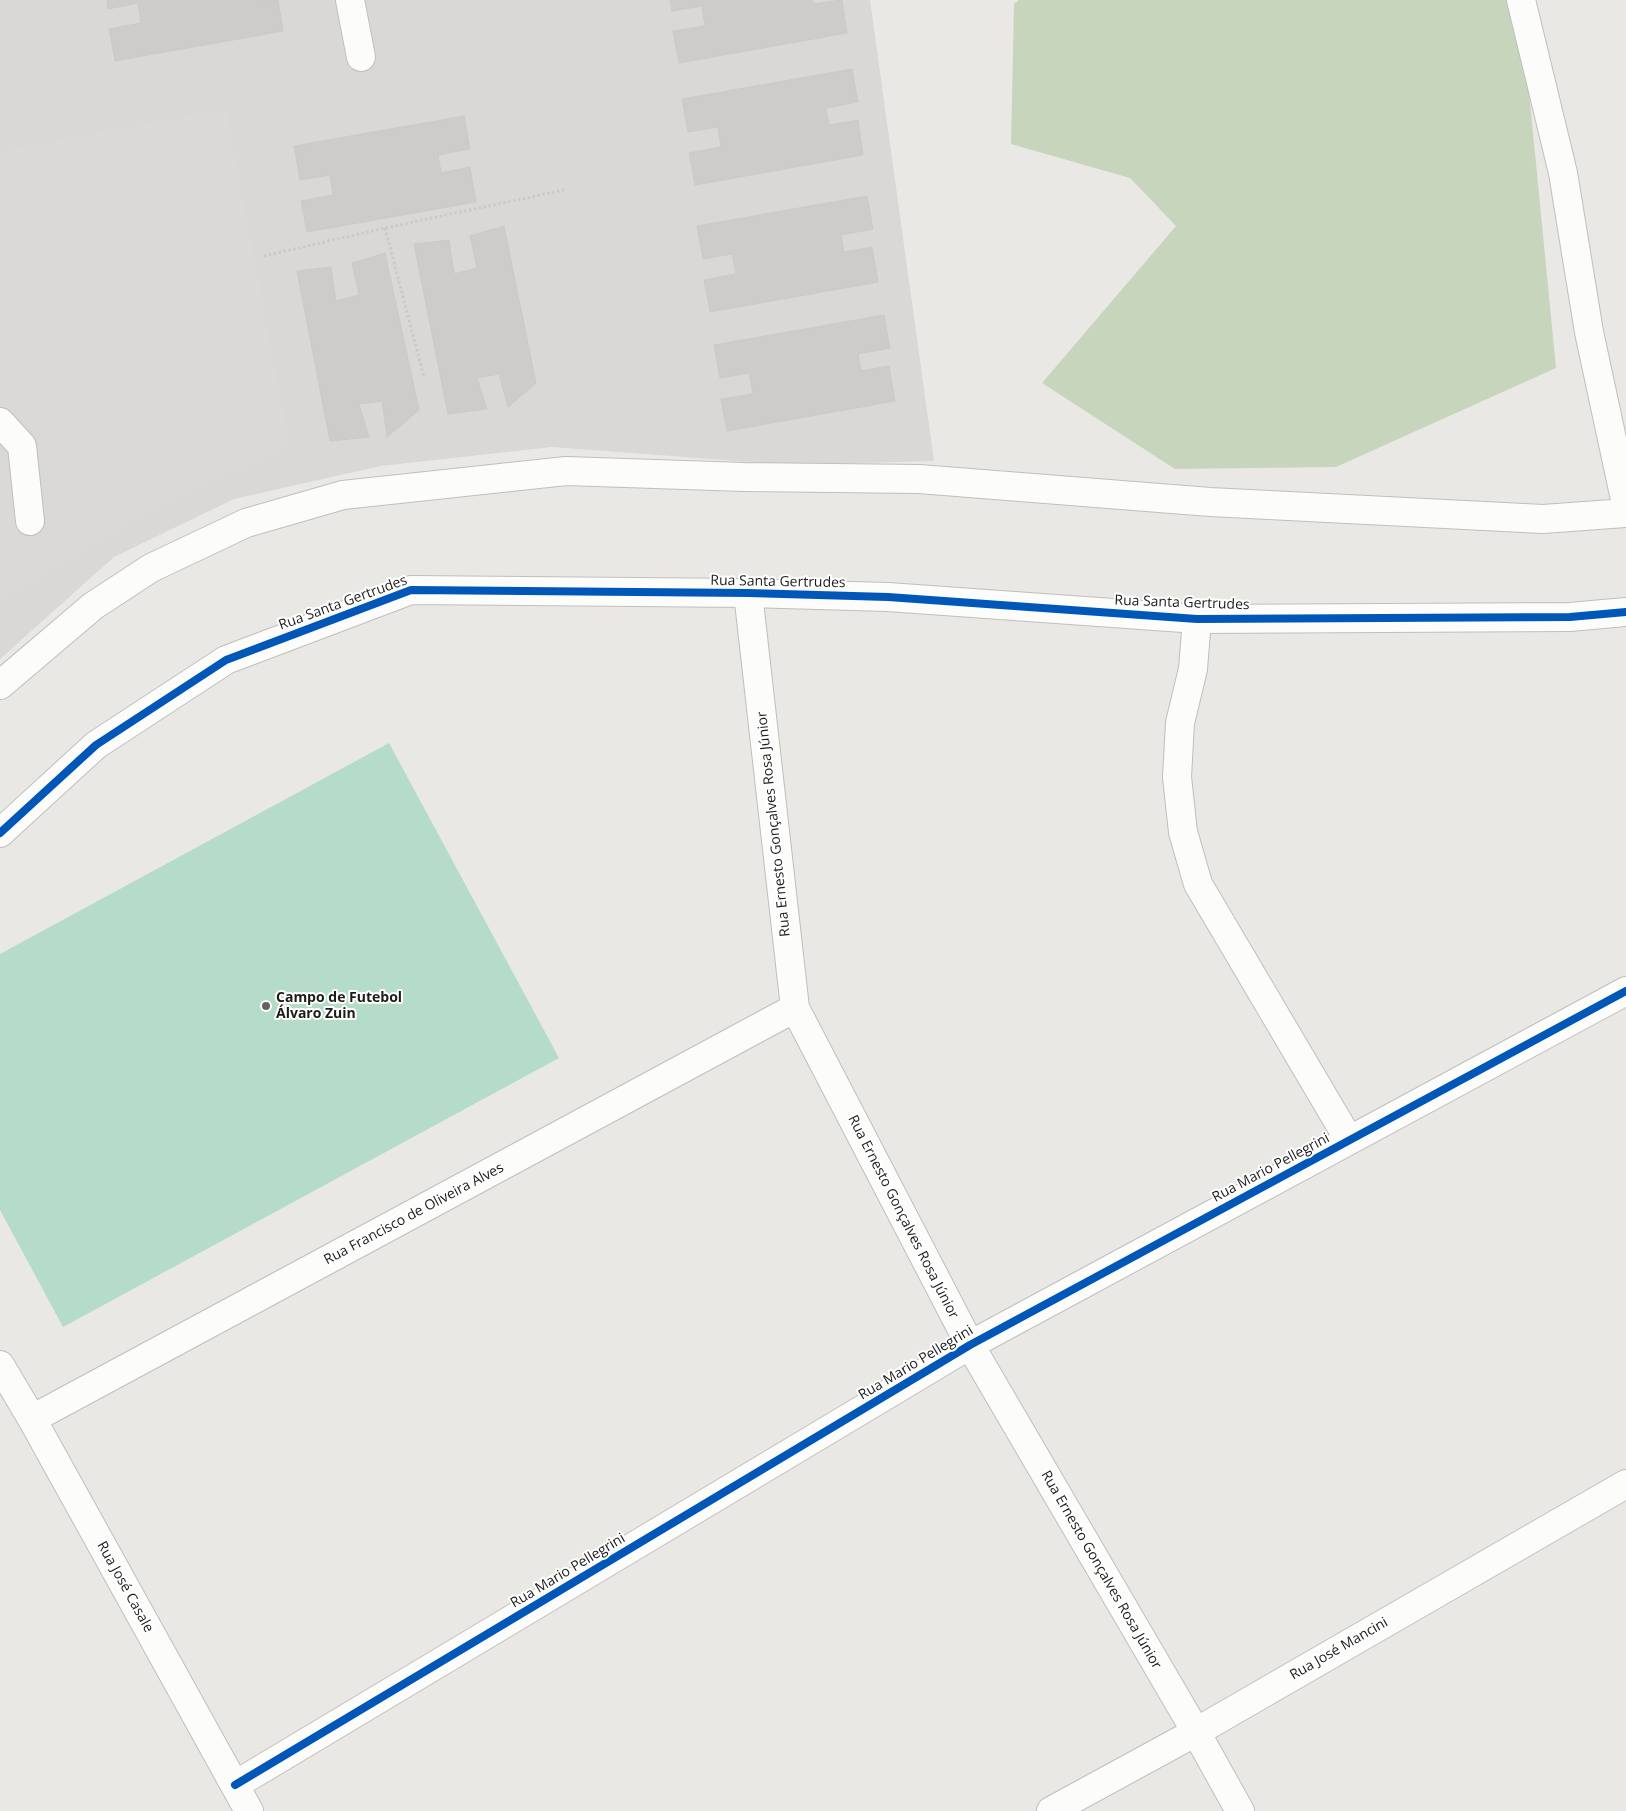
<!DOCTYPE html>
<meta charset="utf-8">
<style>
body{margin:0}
canvas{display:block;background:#eae8e5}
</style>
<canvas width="1626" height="1811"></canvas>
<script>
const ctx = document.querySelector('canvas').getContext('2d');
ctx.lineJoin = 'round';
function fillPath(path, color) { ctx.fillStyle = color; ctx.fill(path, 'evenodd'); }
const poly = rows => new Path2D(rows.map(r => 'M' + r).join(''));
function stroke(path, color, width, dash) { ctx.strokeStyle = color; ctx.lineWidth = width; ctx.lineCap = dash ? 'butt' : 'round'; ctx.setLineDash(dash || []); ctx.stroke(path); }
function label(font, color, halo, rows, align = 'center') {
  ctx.font = font + ' "Open Sans",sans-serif'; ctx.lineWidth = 4; ctx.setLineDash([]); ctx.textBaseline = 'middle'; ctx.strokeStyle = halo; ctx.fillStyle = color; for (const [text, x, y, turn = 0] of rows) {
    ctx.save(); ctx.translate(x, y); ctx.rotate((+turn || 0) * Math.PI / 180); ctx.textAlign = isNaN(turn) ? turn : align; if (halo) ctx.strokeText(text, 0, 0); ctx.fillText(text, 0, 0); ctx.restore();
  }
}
fillPath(poly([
 [0,0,870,0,934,461,790,465,552,447,381,466,234,499,114,557,0,659]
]), '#d9d8d6');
fillPath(poly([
 [1019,0,1520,0,1556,368,1336,467,1175,469,1042,383,1176,226,1130,178,1011,144,1014,4]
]), '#c8d5bd');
fillPath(poly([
 [389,743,559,1058,63,1327,0,1210,0,954]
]), '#b5dcc8');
fillPath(poly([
 [226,109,290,448,181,494,0,600,0,151]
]), '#dad9d8');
const building = poly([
 [107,0,249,0,249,1,278,0,283,31,115,61,109,29,141,23,138,3,108,9,107,0],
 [670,0,812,0,813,4,842,0,847,33,679,63,673,31,705,26,702,6,672,11,670,0],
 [852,69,858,102,826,108,829,125,858,120,863,155,695,185,689,153,721,147,718,127,688,132,682,99,852,69],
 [464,116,470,149,438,155,441,173,470,167,476,202,307,232,301,201,333,195,330,175,300,180,294,146,464,116],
 [867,196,873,229,841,235,844,252,872,247,878,282,710,312,704,280,736,274,732,254,703,259,697,226,867,196],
 [504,226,536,383,508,407,499,374,477,378,487,409,448,414,414,244,449,240,454,274,477,268,470,236,504,226],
 [385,253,419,410,387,437,382,401,359,404,369,437,330,441,297,271,331,267,336,301,359,295,352,263,385,253],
 [884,315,890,348,858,354,861,371,889,366,895,401,727,431,721,399,753,394,749,373,720,378,714,345,884,315]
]);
fillPath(building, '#ceccca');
stroke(building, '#cdc9c7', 1);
const minor = poly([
 [350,0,361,57],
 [1521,0,1563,173,1589,332,1626,504],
 [0,422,22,446,30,521],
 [748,593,795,1008,970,1345,1196,1732,1240,1811],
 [1197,619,1193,669,1180,723,1177,777,1183,832,1198,884,1349,1140],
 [0,685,93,606,151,568,246,523,343,495,566,471,744,477,919,479,1210,502,1543,519,1626,513],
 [0,833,96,745,226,660,411,590,748,593,888,597,1197,619,1570,617,1626,612],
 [0,1365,32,1419,249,1811],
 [32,1419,795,1008],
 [235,1785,970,1345,1626,991],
 [1051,1811,1196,1732,1626,1484]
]);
stroke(minor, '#c0bfbd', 30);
stroke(poly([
 [385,228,424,377],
 [264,256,385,228,564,190]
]), '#d3c7c6', 3, [2.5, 2.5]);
stroke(minor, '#fcfcfb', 28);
stroke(poly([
 [0,833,96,745,226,660,411,590,748,593,888,597,1197,619,1570,617,1626,612],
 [235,1785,970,1345,1626,991]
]), '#0057b8', 8);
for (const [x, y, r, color] of [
 [266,1006,5,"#646362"]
]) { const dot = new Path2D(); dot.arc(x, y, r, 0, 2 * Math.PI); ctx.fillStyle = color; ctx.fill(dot); stroke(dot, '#fff', 2); }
label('14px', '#1c1c1c', '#fff', [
 ["Rua Santa Gertrudes",778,582,1],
 ["Rua Santa Gertrudes",343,603,-20],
 ["Rua Santa Gertrudes",1182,603,2],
 ["Rua Ernesto Gonçalves Rosa Júnior",774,824,-96],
 ["Rua Mario Pellegrini",1271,1168,-28],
 ["Rua Francisco de Oliveira Alves",414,1214,-28],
 ["Rua Ernesto Gonçalves Rosa Júnior",903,1217,63],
 ["Rua Mario Pellegrini",916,1363,-31],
 ["Rua Ernesto Gonçalves Rosa Júnior",1101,1570,60],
 ["Rua Mario Pellegrini",568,1571,-31],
 ["Rua José Casale",125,1587,61],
 ["Rua José Mancini",1339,1649,-30]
]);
label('bold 14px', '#1c1c1c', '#fff', [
 ["Campo de Futebol",276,998],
 ["Álvaro Zuin",276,1014]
], 'left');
</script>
